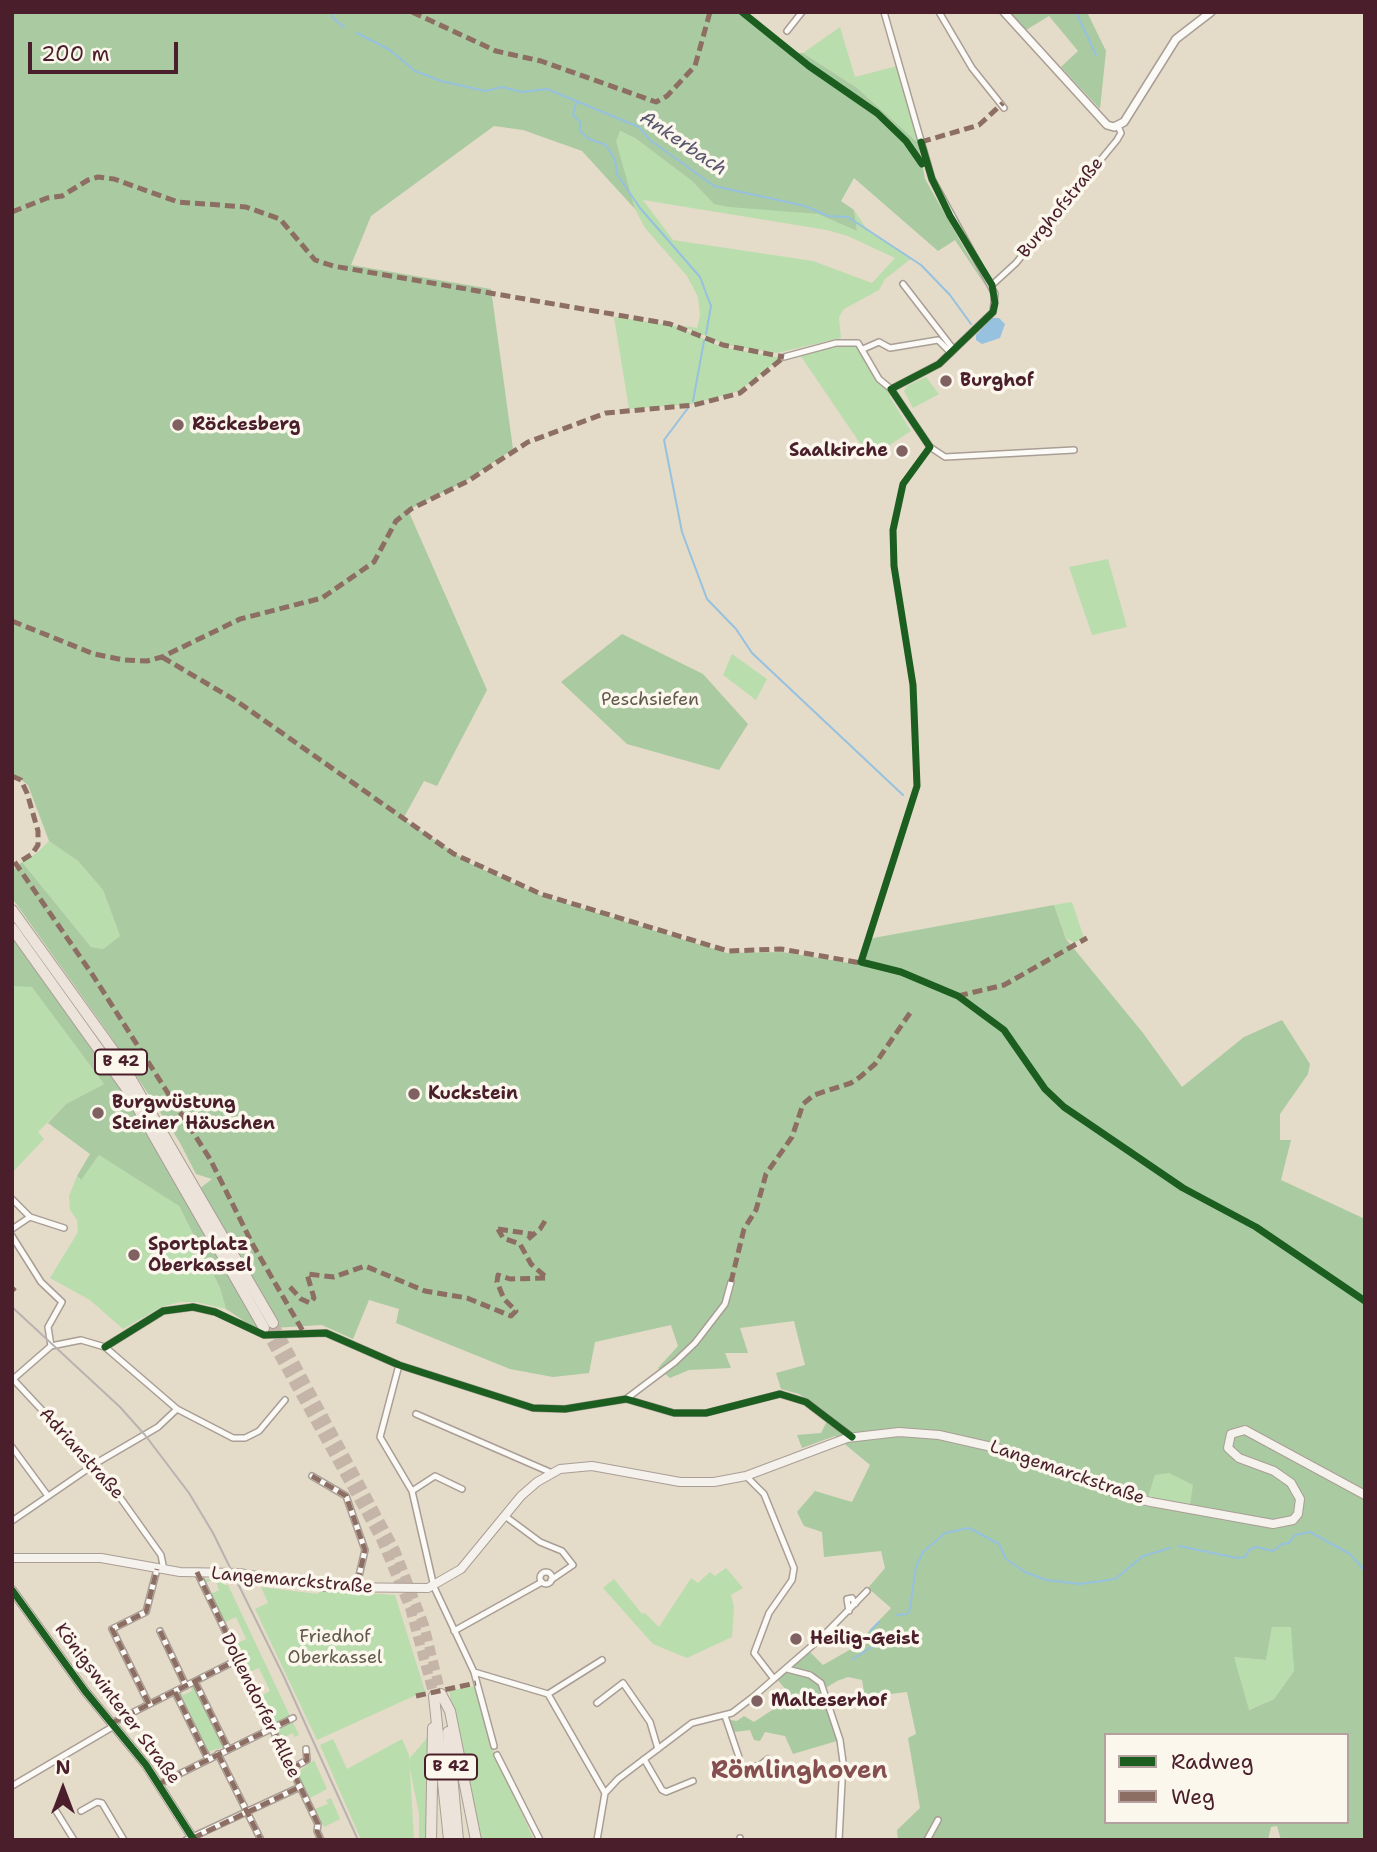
<!DOCTYPE html>
<meta charset="utf-8">
<style>
body{margin:0}
#map{position:relative;width:1377px;height:1852px;overflow:hidden;background:#e4dbc9;font-family:"Shantell Sans",sans-serif}
canvas{display:block}
.frame{position:absolute;inset:0;border:14px solid #4a1f2b;pointer-events:none}
.legend{position:absolute;left:1104px;top:1733px;width:245px;height:91px;box-sizing:border-box;background:#fbf7ec;border:2px solid #b4a19f;margin:0;padding:9px 12px;list-style:none;font-size:21px;color:#4a1f2b}
.legend li{display:flex;align-items:center;gap:14px;height:35px}
.legend b{width:35px;border:2px solid #b4a19f}
.north{position:absolute;left:28px;top:1754px;width:70px;height:70px;-webkit-text-stroke:5px #fbf7ec;paint-order:stroke;rotate:0deg;font-size:19px;font-weight:700;line-height:28px;text-align:center;color:#4a1f2b}
.north::after{content:'';display:block;margin:auto;width:24px;height:32px;background:#4a1f2b;clip-path:polygon(50% 0,100% 100%,50% 72%,0 100%)}
.scale{position:absolute;left:28px;top:42px;width:150px;height:32px;box-sizing:border-box;border:4px solid #4a1f2b;border-top:0;padding-left:9px;font-size:21px;line-height:24px;white-space:nowrap;color:#4a1f2b;-webkit-text-stroke:5px #fbf7ec;paint-order:stroke}
</style>
<div id="map">
<canvas width="1377" height="1852"></canvas>
<div class="frame"></div>
<ul class="legend">
<li><b style="height:9px;background:#1b5e20"></b>Radweg</li>
<li><b style="height:9px;background:#8d6e63"></b>Weg</li>
</ul>
<div class="north">N</div>
<div class="scale">200 m</div>
</div>
<script>
const ctx = document.querySelector('canvas').getContext('2d');
ctx.lineJoin = 'round';
function fillPath(path, color) { ctx.fillStyle = color; ctx.fill(path, 'evenodd'); }
const poly = rows => new Path2D(rows.map(r => 'M' + r).join(''));
function stroke(path, color, width, dash) { ctx.strokeStyle = color; ctx.lineWidth = width; ctx.lineCap = dash ? 'butt' : 'round'; ctx.setLineDash(dash || []); ctx.stroke(path); }
function label(font, color, halo, rows, align = 'center') {
  ctx.font = font + ' "Shantell Sans",sans-serif'; ctx.lineWidth = 7; ctx.setLineDash([]); ctx.textBaseline = 'middle'; ctx.strokeStyle = halo; ctx.fillStyle = color; for (const [text, x, y, turn = 0] of rows) {
    ctx.save(); ctx.translate(x, y); ctx.rotate((+turn || 0) * Math.PI / 180); ctx.textAlign = isNaN(turn) ? turn : align; if (halo) ctx.strokeText(text, 0, 0); ctx.fillText(text, 0, 0); ctx.restore();
  }
}
fillPath(poly([
 [840,27,855,77,897,66,918,143,857,88,803,53],
 [619,131,635,138,692,181,714,204,818,214,857,231,854,210,868,231,912,258,885,279,879,290,844,309,839,317,841,338,777,353,726,345,680,325,697,328,700,316,698,297,687,276,645,228,635,209,615,141],
 [643,200,827,230,848,236,895,258,872,283,813,261,673,240],
 [614,317,676,326,722,347,781,358,739,391,692,404,629,409],
 [845,343,856,344,860,349,882,386,890,392,890,397,911,431,870,458,800,355],
 [926,377,939,394,913,408,904,391,907,386],
 [1108,559,1127,627,1092,635,1069,567],
 [732,654,767,679,756,700,723,675],
 [49,841,78,861,103,890,120,936,103,949,91,947,22,862,37,853],
 [1072,902,1084,938,1074,943,1066,938,1054,905],
 [12,986,32,986,104,1084,66,1104,38,1132,44,1139,12,1173],
 [99,1155,179,1206,220,1288,226,1309,196,1302,180,1302,161,1307,123,1329,90,1300,50,1278,78,1232,77,1220,70,1210,69,1196,77,1176,80,1180],
 [1169,1472,1194,1485,1190,1504,1147,1497,1155,1475],
 [726,1568,743,1588,731,1595,734,1607,732,1637,687,1658,653,1644,603,1588,614,1579,642,1614,645,1613,659,1627,691,1578,698,1583,710,1572,715,1576],
 [202,1579,222,1579,224,1585,228,1585,299,1735,294,1737,293,1733,280,1739,259,1697,270,1691,259,1668,247,1673,234,1645,246,1639,236,1617,224,1623,209,1595,219,1590,215,1579,203,1584],
 [261,1587,318,1594,321,1590,395,1595,425,1691,317,1740,255,1609,268,1603],
 [1272,1627,1292,1627,1294,1671,1274,1699,1248,1710,1233,1657,1266,1660],
 [190,1686,195,1686,224,1747,210,1751,210,1755,179,1696,180,1691,183,1695,192,1691],
 [475,1686,493,1750,534,1840,480,1840,449,1691],
 [427,1738,427,1840,419,1840,419,1814,409,1764,410,1758],
 [333,1739,347,1769,402,1739,409,1755,414,1840,361,1840,320,1745],
 [314,1760,327,1789,310,1798,297,1773],
 [331,1798,340,1819,324,1827,315,1809,328,1804,326,1800]
]), '#baddae');
fillPath(poly([
 [12,12,740,12,792,53,803,53,857,88,918,143,925,179,987,288,955,240,938,251,854,178,841,201,854,210,857,231,818,214,729,207,714,204,692,181,635,138,620,131,616,141,635,209,582,151,523,130,494,126,371,216,351,265,491,289,513,449,466,481,408,510,487,690,437,786,424,781,403,819,471,864,542,896,727,953,782,952,861,965,868,939,1054,905,1066,939,1143,1033,1182,1087,1244,1037,1282,1020,1310,1064,1308,1074,1280,1114,1280,1140,1291,1140,1281,1180,1365,1219,1365,1840,1281,1840,1277,1826,1271,1827,1268,1840,898,1840,897,1830,920,1808,908,1738,916,1734,907,1692,865,1697,862,1680,848,1677,837,1681,824,1689,840,1740,793,1754,785,1736,765,1732,760,1741,754,1740,750,1730,734,1732,730,1720,737,1721,744,1716,754,1722,789,1699,788,1692,776,1678,809,1651,823,1665,853,1648,891,1608,868,1588,885,1568,881,1551,824,1557,822,1532,804,1526,797,1512,815,1491,852,1502,870,1465,835,1436,802,1448,797,1435,821,1433,830,1415,799,1394,781,1389,776,1373,805,1365,794,1321,740,1328,748,1353,725,1353,731,1368,689,1370,670,1378,658,1368,678,1346,671,1325,595,1342,589,1373,553,1377,510,1369,396,1323,399,1309,369,1300,353,1339,322,1325,256,1329,226,1309,220,1288,179,1206,99,1155,81,1180,77,1176,90,1154,48,1123,66,1104,104,1084,32,987,12,986,12,936,113,1077,185,1200,212,1179,196,1174,179,1141,109,1034,12,898,12,871,22,862,91,947,103,949,120,936,103,890,78,861,49,841,28,785,12,773],
 [1169,1473,1193,1485,1190,1504,1148,1497,1155,1475],
 [1272,1627,1291,1627,1294,1671,1274,1699,1249,1710,1234,1657,1266,1660],
 [1106,1735,1347,1735,1347,1822,1106,1822],
 [1009,12,1087,12,1106,51,1100,109,1061,67,1078,51,1049,16,1026,30],
 [622,634,703,674,748,724,719,770,627,744,561,682]
]), '#aacaa1');
fillPath(poly([
 [992,318,999,318,1005,324,1000,338,982,344,976,340,976,335]
]), '#96c1df');
stroke(poly([
 [332,12,333,18,344,27],
 [1076,12,1096,55],
 [357,33,390,50,415,71,441,81,485,91,502,87,522,92,547,89,639,127,650,140,714,186,805,206,828,216,848,217,921,265,950,295,971,324],
 [576,103,573,115,580,122,580,131,589,139,606,145,615,160,617,174,640,208,700,277,711,306,706,334],
 [693,401,704,341],
 [688,408,664,440,682,532,707,599,736,629,752,653,903,795],
 [1295,1535,1310,1532,1350,1554,1365,1571],
 [1179,1546,1237,1558,1245,1557,1249,1550,1256,1547,1273,1551,1282,1544,1289,1543,1294,1536],
 [897,1615,907,1614,910,1608,916,1566,923,1552,945,1533,969,1528,999,1544,1006,1559,1025,1572,1046,1580,1080,1584,1115,1579,1143,1556,1170,1548],
 [853,1659,875,1645,871,1630,879,1622]
]), '#96c1df', 2);
stroke(poly([
 [273,1323,395,1550,424,1625,441,1694],
 [264,1328,381,1539,410,1608,434,1696]
]), '#c5b5a9', 10, [10, 5]);
const minor = poly([
 [884,12,932,179,995,294,993,312,939,364,891,389],
 [939,12,972,68,1004,108],
 [787,31,802,12],
 [903,284,954,350],
 [992,285,1016,263,1117,140,1121,133,1118,126],
 [863,349,879,342,890,348,938,340,951,353],
 [784,357,836,343,858,343,879,379,891,389,930,447,945,457,1074,450],
 [12,1199,30,1217,12,1229],
 [30,1217,64,1228],
 [12,1236,41,1282,62,1302,48,1327,51,1346],
 [51,1346,81,1340,105,1347,177,1409,233,1438,245,1438,259,1431,285,1400],
 [105,1347,163,1311,193,1307,215,1312,264,1335,326,1333,399,1365,533,1408,565,1409,626,1399,674,1413,706,1413,780,1394,806,1402,852,1437],
 [399,1365,380,1437,412,1491,434,1587,474,1672,494,1746],
 [12,1378,109,1482,161,1555,164,1570],
 [12,1380,51,1346],
 [626,1399,675,1362,695,1343,725,1304,731,1282],
 [416,1414,552,1473],
 [12,1447,48,1496],
 [312,1476,346,1496,365,1550,356,1589],
 [746,1476,764,1494,794,1568,792,1580,769,1613,754,1653,774,1679],
 [412,1491,435,1476,462,1489],
 [505,1516,540,1542,562,1551,573,1565,551,1580],
 [12,1521,98,1462,158,1427,177,1409],
 [197,1572,318,1824,317,1831,321,1840],
 '540 1578a6 6 0 1 1 12 0a6 6 0 1 1-12 0Z',
 [849,1611,847,1599,852,1598,855,1604],
 [160,1631,186,1686],
 [454,1631,542,1582],
 [787,1669,810,1675,821,1683,840,1740,843,1762,839,1840],
 [474,1672,548,1694,605,1793],
 [195,1682,228,1749],
 [175,1692,208,1759],
 [548,1694,602,1660],
 [597,1703,623,1683,650,1722,658,1749],
 [149,1704,112,1629,146,1612,157,1569],
 [725,1716,742,1766,759,1766,768,1759],
 [112,1723,237,1660],
 [218,1754,261,1840],
 [497,1755,540,1840],
 [644,1759,662,1790,666,1792,693,1781],
 [291,1769,307,1760,306,1749],
 [159,1784,293,1718],
 [12,1786,114,1726],
 [56,1811,74,1840],
 [81,1811,97,1802,102,1803,124,1840],
 [740,1838,740,1840],
 [186,1840,300,1787],
 [597,1840,605,1793,618,1779,692,1723,732,1713,753,1697,822,1637,867,1591],
 [927,1840,938,1820]
]);
const tertiary = poly([
 [1004,12,1107,125,1114,127,1124,122,1176,39,1211,12]
]);
const secondary = poly([
 [12,1558,101,1558,180,1572,239,1573,323,1587,428,1588,461,1569,521,1496,537,1482,560,1469,592,1466,680,1482,714,1482,746,1476,847,1438,899,1432,939,1435,1005,1450,1122,1495,1151,1502,1273,1524,1293,1520,1298,1514,1300,1499,1291,1483,1274,1471,1239,1458,1228,1448,1231,1434,1245,1430,1365,1495],
 [12,1590,85,1691,146,1765,194,1840]
]);
const trunk = poly([
 [12,910,120,1060,273,1323],
 [12,928,127,1089,264,1328],
 [441,1694,450,1711,476,1840],
 [434,1696,449,1840],
 [448,1732,458,1840],
 [431,1840,433,1728]
]);
stroke(minor, '#a99e95', 8);
stroke(tertiary, '#a99e95', 10);
stroke(secondary, '#a99e95', 10);
stroke(trunk, '#a99e95', 12);
stroke(minor, '#fbfaf7', 5);
stroke(tertiary, '#fbfaf7', 7);
stroke(secondary, '#f5f1ec', 8);
stroke(trunk, '#ece4db', 10);
stroke(poly([
 [12,1307,120,1407,145,1435,189,1493,213,1533,284,1677,358,1840]
]), '#b9b2b1', 2);
stroke(poly([
 [412,12,496,51,541,61,656,102,667,96,695,66,710,12],
 [921,142,979,125,1003,103],
 [12,212,47,198,62,196,88,180,98,177,114,179,178,202,246,207,280,219,315,260,333,266,670,324,723,345,784,357],
 [12,621,94,654,124,660,147,661,162,657,240,619,322,598,374,562,396,521,411,509,468,481,528,442,606,413,694,405,740,393,784,357],
 [162,657,238,702,454,854,541,894,728,951,781,949,867,964],
 [12,776,21,780,27,793,38,831,38,845,32,854,16,864,92,974,210,1159,253,1245,304,1333],
 [958,996,1004,985,1087,938],
 [498,1229,532,1234],
 [528,1239,540,1229,545,1221],
 [731,1282,744,1229,756,1210,766,1174,792,1137,803,1104,814,1095,851,1083,860,1077,875,1064,910,1013],
 [290,1287,301,1299,310,1303,314,1298,307,1274,334,1277,365,1266,425,1291,467,1298,511,1316,516,1311,504,1299,497,1282,498,1275,510,1279,547,1278,531,1264,520,1244,503,1238,498,1229],
 [12,1288,15,1291],
 [312,1476,346,1496,365,1550,356,1589],
 [197,1572,318,1824,317,1831,321,1840],
 [160,1631,186,1686],
 [195,1682,228,1749],
 [175,1692,208,1759],
 [416,1696,476,1683],
 [149,1704,112,1629,146,1612,157,1569],
 [112,1723,237,1660],
 [218,1754,261,1840],
 [291,1769,307,1760,306,1749],
 [159,1784,293,1718],
 [193,1838,300,1787]
]), '#8d6e63', 5, [10, 5]);
stroke(poly([
 [742,12,809,66,877,113,906,141,922,164],
 [921,142,932,179,950,216,992,285,995,303,993,312,939,364,891,389,930,447,903,484,893,530,894,566,913,685,917,786,861,962,901,972,958,996,1004,1030,1045,1089,1064,1107,1183,1188,1256,1227,1365,1301],
 [105,1347,163,1311,193,1307,215,1312,264,1335,326,1333,399,1365,533,1408,565,1409,626,1399,674,1413,706,1413,780,1394,806,1402,852,1437],
 [12,1590,85,1691,146,1765,194,1840]
]), '#1b5e20', 7);
for (const [x, y, r, color] of [
 [946,381,7,"#806162"],
 [178,425,7,"#806162"],
 [902,451,7,"#806162"],
 [414,1094,7,"#806162"],
 [98,1113,7,"#806162"],
 [134,1255,7,"#806162"],
 [796,1639,7,"#806162"],
 [757,1701,7,"#806162"]
]) { const dot = new Path2D(); dot.arc(x, y, r, 0, 2 * Math.PI); ctx.fillStyle = color; ctx.fill(dot); stroke(dot, '#fbf7ec', 2.5); }
for (const [x, y, w] of [
 [121,1062,52],
 [451,1767,52]
]) { const box = new Path2D(); box.roundRect(x - w / 2, y - 12.5, w, 25, 5); ctx.fillStyle = '#fbf7ec'; ctx.fill(box); stroke(box, '#4a1f2b', 2); }
label('bold 16px', '#4a1f2b', null, [
 ["B 42",121,1062],
 ["B 42",451,1767]
]);
label('18px', '#4a1f2b', '#fbf7ec', [
 ["Burghofstraße",1061,208,-51],
 ["Adrianstraße",81,1454,48],
 ["Langemarckstraße",1067,1473,19],
 ["Langemarckstraße",292,1581,5],
 ["Königswinterer Straße",117,1704,53],
 ["Dollendorfer Allee",260,1706,64]
]);
label('bold 18px', '#4a1f2b', '#fbf7ec', [
 ["Burghof",960,381],
 ["Röckesberg",192,425],
 ["Saalkirche",888,451,"right"],
 ["Kuckstein",428,1094],
 ["Burgwüstung",112,1103],
 ["Steiner Häuschen",112,1124],
 ["Sportplatz",148,1245],
 ["Oberkassel",148,1266],
 ["Heilig-Geist",810,1639],
 ["Malteserhof",771,1701]
], 'left');
label('18px', '#61584b', '#fbf7ec', [
 ["Peschsiefen",650,700],
 ["Friedhof",335,1637],
 ["Oberkassel",335,1658]
]);
label('italic 19px', '#59546e', '#fbf7ec', [
 ["Ankerbach",683,144,34]
]);
label('bold 24px', '#864f50', '#fbf7ec', [
 ["Römlinghoven",799,1772]
]);
</script>
